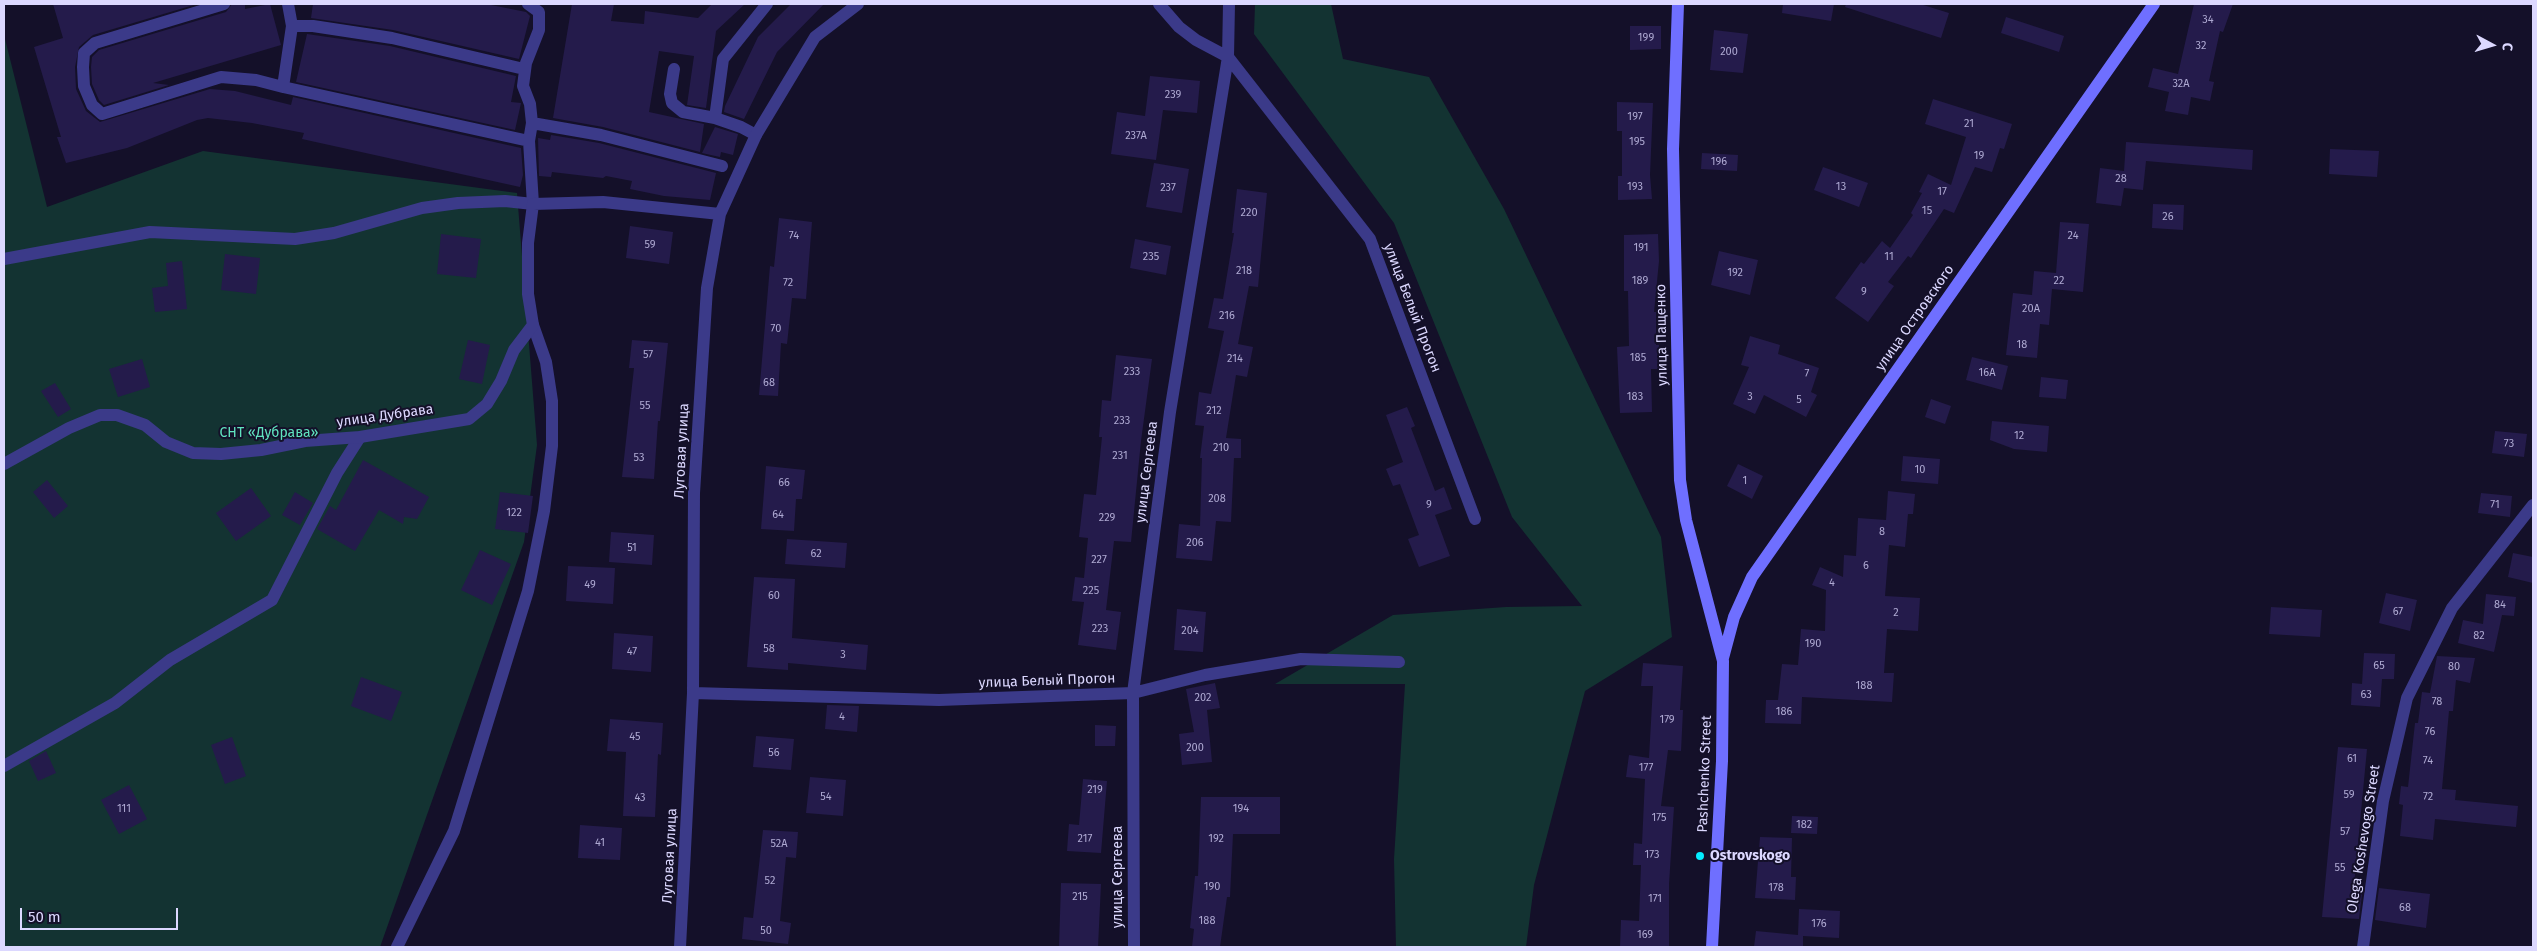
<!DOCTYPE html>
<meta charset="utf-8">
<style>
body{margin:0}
#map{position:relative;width:2537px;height:951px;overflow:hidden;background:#141029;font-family:"Fira Sans",sans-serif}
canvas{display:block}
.frame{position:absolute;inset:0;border:5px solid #dcd8ff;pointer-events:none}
.north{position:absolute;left:2467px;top:20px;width:50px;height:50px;-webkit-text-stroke:4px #141029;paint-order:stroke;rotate:96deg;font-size:14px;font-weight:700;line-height:20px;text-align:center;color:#dcd8ff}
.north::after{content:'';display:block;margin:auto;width:18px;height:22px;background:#dcd8ff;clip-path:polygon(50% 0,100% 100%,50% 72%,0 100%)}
.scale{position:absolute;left:20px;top:908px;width:158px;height:22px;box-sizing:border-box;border:2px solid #dcd8ff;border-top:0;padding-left:6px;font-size:15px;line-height:18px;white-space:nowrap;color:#dcd8ff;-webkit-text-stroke:4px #141029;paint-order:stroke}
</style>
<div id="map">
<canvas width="2537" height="951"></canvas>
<div class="frame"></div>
<div class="north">С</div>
<div class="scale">50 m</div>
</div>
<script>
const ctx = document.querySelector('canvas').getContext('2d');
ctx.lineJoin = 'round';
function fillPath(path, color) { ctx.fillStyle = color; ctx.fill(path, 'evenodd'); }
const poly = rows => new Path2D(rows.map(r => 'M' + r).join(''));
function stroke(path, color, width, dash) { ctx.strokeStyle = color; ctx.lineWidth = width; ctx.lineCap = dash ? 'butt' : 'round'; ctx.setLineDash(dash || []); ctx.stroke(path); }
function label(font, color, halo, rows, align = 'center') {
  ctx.font = font + ' "Fira Sans",sans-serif'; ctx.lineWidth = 4; ctx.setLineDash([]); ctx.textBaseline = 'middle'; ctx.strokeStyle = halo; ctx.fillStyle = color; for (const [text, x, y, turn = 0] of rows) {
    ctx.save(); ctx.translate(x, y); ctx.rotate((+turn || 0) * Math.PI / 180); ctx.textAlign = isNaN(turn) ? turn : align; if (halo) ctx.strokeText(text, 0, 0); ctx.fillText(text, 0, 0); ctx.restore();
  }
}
fillPath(poly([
 [1255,4,1331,4,1343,59,1429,77,1504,209,1661,537,1672,637,1585,691,1534,885,1526,947,1396,947,1394,859,1405,684,1275,684,1393,615,1506,607,1582,606,1512,517,1394,223,1254,34],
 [4,35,47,207,203,151,517,193,537,445,524,542,380,947,4,947]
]), '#133332');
fillPath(poly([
 [53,4,197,4,93,35,79,47,75,67,76,89,86,111,100,122,210,89,235,91,291,105,293,97,521,148,523,175,520,187,302,139,304,133,252,123,208,118,197,120,127,148,66,163,57,137,61,137,34,47,63,38],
 [232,4,245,4,245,9,270,4,281,45,153,83,169,85,104,105,99,100,92,84,91,67,92,57,99,50,226,12],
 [313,4,486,4,526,12,530,16,519,59,393,30,311,18],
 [572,4,614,4,611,21,644,24,645,11,698,18,712,4,745,4,716,31,706,108,687,105,694,56,659,51,649,112,704,124,700,152,603,127,553,118],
 [791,4,824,4,777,52,744,119,724,112,725,106,758,37],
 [1783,4,1834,4,1831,21,1782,13],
 [1846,4,1920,4,1949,13,1941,38,1845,7],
 [2194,4,2233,4,2223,32,2220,31,2209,81,2214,82,2210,101,2191,97,2188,115,2165,111,2169,92,2148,87,2153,68,2178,74],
 [2006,17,2064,36,2059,52,2001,33],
 [1630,26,1661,26,1661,49,1630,50],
 [1714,30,1748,34,1743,73,1710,70],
 [307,34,390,46,516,76,511,102,521,103,515,130,296,82],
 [1150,76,1200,81,1197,113,1163,110,1156,160,1111,154,1117,112,1145,116],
 [1933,99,2012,124,2004,149,2000,148,1992,172,1975,167,1954,213,1944,209,1911,258,1908,256,1888,282,1894,286,1868,322,1835,298,1861,262,1864,264,1882,241,1890,248,1913,215,1911,213,1922,193,1919,192,1928,174,1951,185,1966,137,1925,124],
 [1617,102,1653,103,1650,175,1652,199,1618,200,1618,176,1622,176,1622,131,1617,131],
 [715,127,738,134,733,155,721,152,720,157,702,153],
 [551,135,599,143,716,173,710,200,664,196,630,189,632,181,606,176,603,178,552,172,551,177,539,176,538,138,550,140],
 [2126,142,2253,150,2252,170,2146,161,2143,190,2124,188,2121,206,2096,203,2100,168,2124,171],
 [2330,149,2379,151,2377,177,2329,174],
 [1702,153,1738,155,1737,171,1701,169],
 [1154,163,1189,169,1182,213,1146,207],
 [1823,167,1868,183,1859,207,1814,190],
 [1237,189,1267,193,1258,287,1249,286,1238,344,1253,347,1247,377,1236,375,1226,438,1241,439,1241,458,1234,458,1231,522,1216,521,1212,561,1176,558,1179,524,1200,526,1202,458,1200,458,1204,426,1195,425,1199,392,1211,394,1224,331,1208,328,1214,298,1223,299,1234,233,1232,233],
 [2153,204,2184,205,2183,230,2152,228],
 [779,218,812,222,806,299,792,298,787,344,781,343,778,396,759,395,770,266,774,267],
 [2060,222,2089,224,2083,292,2052,289,2049,325,2040,324,2037,358,2006,355,2013,293,2032,295,2034,271,2056,273],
 [630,226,673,232,669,264,626,258],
 [441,234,481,239,476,278,437,274],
 [1658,234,1659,261,1654,312,1656,312,1656,345,1659,345,1660,369,1651,369,1652,412,1620,413,1617,347,1629,346,1628,291,1624,291,1624,235],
 [1135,239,1171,246,1166,275,1130,268],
 [1719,251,1758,260,1750,295,1711,285],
 [225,254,260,258,256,294,221,290],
 [182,261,187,309,155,312,152,288,168,286,166,263],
 [1750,336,1780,345,1778,354,1819,368,1811,392,1817,395,1806,417,1764,395,1755,414,1733,404,1749,367,1741,365],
 [468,340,490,345,482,384,459,379],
 [632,340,668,343,660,421,658,421,654,479,622,477,634,368,629,368],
 [1116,355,1152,359,1141,441,1131,542,1114,541,1106,610,1121,612,1116,650,1078,645,1084,602,1072,601,1075,577,1084,578,1088,538,1079,537,1084,494,1096,495,1102,437,1099,437,1102,400,1111,401],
 [1972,357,2008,366,2002,390,1966,380],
 [142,359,150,387,118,397,109,369],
 [2041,377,2068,380,2066,399,2039,397],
 [55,383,71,409,58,417,41,391],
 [1931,399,1951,406,1945,424,1925,417],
 [1407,407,1415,426,1411,428,1435,491,1444,487,1452,509,1435,515,1450,556,1419,567,1408,539,1419,535,1400,484,1393,486,1386,469,1403,462,1386,415],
 [1992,421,2049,426,2047,452,2014,449,1990,440],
 [2495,431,2527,434,2524,457,2492,453],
 [1903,456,1940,459,1938,484,1901,481],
 [363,460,429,497,417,519,404,517,403,524,379,510,355,551,317,529,330,506,336,510],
 [1738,464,1763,476,1752,499,1727,486],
 [766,466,805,470,802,499,796,499,794,531,761,529],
 [47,480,68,506,54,518,33,492],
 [251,488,271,516,236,541,216,513],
 [1888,491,1915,494,1913,514,1908,514,1905,547,1889,545,1885,596,1920,598,1918,631,1887,629,1884,673,1894,673,1892,702,1802,697,1801,724,1765,723,1766,700,1778,700,1782,664,1798,665,1801,629,1825,631,1826,590,1812,585,1820,567,1843,577,1844,555,1856,556,1858,518,1886,520],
 [295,492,313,503,300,525,282,515],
 [500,492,533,496,528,533,495,529],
 [2481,493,2512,496,2510,517,2478,513],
 [611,532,654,535,652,565,609,562],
 [787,539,847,543,845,568,785,564],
 [480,550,511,564,492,605,461,590],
 [2513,553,2533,557,2533,583,2508,577],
 [568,566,615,568,613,604,566,601],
 [754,577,795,579,792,638,868,645,866,670,788,663,788,670,747,667],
 [2386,593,2417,600,2410,631,2379,623],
 [2486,594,2516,597,2514,616,2502,615,2494,652,2458,643,2463,620,2483,624],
 [2271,607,2322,610,2320,637,2269,634],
 [1177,609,1206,612,1203,652,1174,650],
 [614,633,653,636,651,672,612,669],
 [2364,653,2395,654,2394,679,2382,679,2380,707,2351,705,2352,683,2362,684],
 [2437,656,2475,658,2470,683,2456,680,2453,711,2449,711,2442,789,2456,790,2455,800,2518,806,2516,827,2435,819,2433,840,2400,836,2403,805,2399,804,2401,786,2408,787,2415,723,2418,723,2422,692,2430,693],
 [1643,663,1683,666,1680,710,1683,710,1681,751,1668,750,1661,806,1674,807,1669,884,1669,947,1620,947,1621,920,1639,921,1641,865,1633,865,1634,843,1642,844,1645,779,1626,777,1629,755,1649,758,1653,686,1641,686],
 [361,677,402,692,391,721,351,706],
 [1215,683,1220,708,1207,710,1212,762,1182,765,1179,734,1194,732,1186,689],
 [827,705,859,706,857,732,825,729],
 [610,719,663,723,661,755,658,754,655,817,623,816,626,752,607,751],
 [1095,725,1116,726,1115,746,1095,746],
 [756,736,794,739,791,770,753,767],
 [232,737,246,776,225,784,211,745],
 [2338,747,2367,749,2354,885,2363,886,2359,919,2322,917],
 [46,751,56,773,38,781,29,761],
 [810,777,846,780,843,816,806,813],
 [1083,779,1107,781,1101,853,1067,851,1069,824,1079,825],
 [129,785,147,819,119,834,101,800],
 [1201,797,1280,797,1280,834,1233,834,1230,897,1227,897,1220,947,1192,947,1194,929,1190,928,1195,876,1198,876],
 [1792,816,1818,817,1817,834,1791,833],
 [580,825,622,828,620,860,578,858],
 [763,830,798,832,796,858,786,857,780,921,791,923,788,944,742,939,744,917,753,918],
 [1760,837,1792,838,1791,877,1796,877,1795,900,1755,898],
 [1061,883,1101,884,1098,947,1059,947],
 [2379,888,2430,894,2426,928,2375,920],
 [1799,909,1840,911,1839,938,1803,936,1803,947,1754,947,1756,931,1798,935]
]), '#241b4b');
stroke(poly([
 [224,4,95,43,84,53,83,67,84,86,92,105,102,114,221,77,256,80,283,87,292,26,288,4],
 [292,26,313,26,392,38,524,69],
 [674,69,670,94,672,103,683,112,715,118],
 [283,87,529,141],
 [532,123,601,135,722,166],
 [756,135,741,127,715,118,723,59,767,4],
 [4,259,150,232,295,239,334,233,422,208,458,203,505,201,533,204,529,141,532,123,530,104,523,86,526,63,539,30,539,12,528,4],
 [4,766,115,703,170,660,272,600,337,473,360,437],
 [397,947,454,831,528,591,544,511,552,446,552,401,546,362,533,325]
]), '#3b3a89', 12);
stroke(poly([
 [1159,4,1179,27,1196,40,1228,57,1370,239,1475,519],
 [4,464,69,428,100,415,117,415,145,425,166,442,193,453,221,454,261,450,305,441,360,437,469,419,487,404,501,381,514,350,533,325,528,294,528,243,533,204,603,202,720,214],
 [693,693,939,700,1133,693,1205,675,1301,659,1399,662],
 [680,947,693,693,694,493,707,288,720,214,756,135,815,37,858,4],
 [1134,947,1133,693,1170,412,1228,57,1229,4],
 [2363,947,2383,801,2407,698,2452,608,2533,505]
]), '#3b3a89', 12);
stroke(poly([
 [1678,4,1673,149,1680,480,1686,520,1723,661,1722,761,1712,947],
 [1723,658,1734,617,1752,577,2154,4]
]), '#6f6fff', 12);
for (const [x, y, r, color] of [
 [1700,856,5,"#04ecff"]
]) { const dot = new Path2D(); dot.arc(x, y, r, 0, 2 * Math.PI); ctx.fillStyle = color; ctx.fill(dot); stroke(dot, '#141029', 2); }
label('11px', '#aea9d2', null, [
 ["34",2208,20],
 ["199",1646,38],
 ["32",2201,46],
 ["200",1729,52],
 ["32А",2181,84],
 ["239",1173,95],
 ["197",1635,117],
 ["21",1969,124],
 ["237А",1136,136],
 ["195",1637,142],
 ["19",1979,156],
 ["196",1719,162],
 ["28",2121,179],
 ["193",1635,187],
 ["13",1841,187],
 ["237",1168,188],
 ["17",1942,192],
 ["15",1927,211],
 ["220",1249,213],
 ["26",2168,217],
 ["74",794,236],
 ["24",2073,236],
 ["59",650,245],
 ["191",1641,248],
 ["235",1151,257],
 ["11",1889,257],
 ["218",1244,271],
 ["192",1735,273],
 ["189",1640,281],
 ["22",2059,281],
 ["72",788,283],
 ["9",1864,292],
 ["20А",2031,309],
 ["216",1227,316],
 ["70",776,329],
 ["18",2022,345],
 ["57",648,355],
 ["185",1638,358],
 ["214",1235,359],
 ["233",1132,372],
 ["16А",1987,373],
 ["7",1807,374],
 ["68",769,383],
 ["183",1635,397],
 ["3",1750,397],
 ["5",1799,400],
 ["55",645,406],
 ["212",1214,411],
 ["233",1122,421],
 ["12",2019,436],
 ["73",2509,444],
 ["210",1221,448],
 ["231",1120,456],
 ["53",639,458],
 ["10",1920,470],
 ["1",1745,481],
 ["66",784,483],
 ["208",1217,499],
 ["9",1429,505],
 ["71",2495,505],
 ["122",514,513],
 ["64",778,515],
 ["229",1107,518],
 ["8",1882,532],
 ["206",1195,543],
 ["51",632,548],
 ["62",816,554],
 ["227",1099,560],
 ["6",1866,566],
 ["4",1832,583],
 ["49",590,585],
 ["225",1091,591],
 ["60",774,596],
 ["84",2500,605],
 ["67",2398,612],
 ["2",1896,613],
 ["223",1100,629],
 ["204",1190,631],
 ["82",2479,636],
 ["190",1813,644],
 ["58",769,649],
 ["47",632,652],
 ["3",843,655],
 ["65",2379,666],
 ["80",2454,667],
 ["188",1864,686],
 ["63",2366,695],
 ["202",1203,698],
 ["78",2437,702],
 ["186",1784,712],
 ["4",842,717],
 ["179",1667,720],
 ["76",2430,732],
 ["45",635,737],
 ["200",1195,748],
 ["56",774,753],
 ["61",2352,759],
 ["74",2428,761],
 ["177",1646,768],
 ["219",1095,790],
 ["59",2349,795],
 ["54",826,797],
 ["72",2428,797],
 ["43",640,798],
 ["111",124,809],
 ["194",1241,809],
 ["175",1659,818],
 ["182",1804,825],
 ["57",2345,832],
 ["217",1085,839],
 ["192",1216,839],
 ["41",600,843],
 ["52А",779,844],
 ["173",1652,855],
 ["55",2340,868],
 ["52",770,881],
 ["190",1212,887],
 ["178",1776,888],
 ["215",1080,897],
 ["171",1655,899],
 ["68",2405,908],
 ["188",1207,921],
 ["176",1819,924],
 ["50",766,931],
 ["169",1645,935]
]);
label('14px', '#dcd8ff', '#141029', [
 ["улица Белый Прогон",1412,308,69],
 ["улица Островского",1915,318,-55],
 ["улица Пащенко",1662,335,-91],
 ["улица Дубрава",385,416,-8],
 ["Луговая улица",682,451,-87],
 ["улица Сергеева",1147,472,-83],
 ["улица Белый Прогон",1047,681,-2],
 ["Pashchenko Street",1705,774,-88],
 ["Olega Koshevogo Street",2364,839,-81],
 ["Луговая улица",670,856,-87],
 ["улица Сергеева",1118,877,-90]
]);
label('14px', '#60e3bf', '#141029', [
 ["СНТ «Дубрава»",269,433]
]);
label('bold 14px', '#dcd8ff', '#141029', [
 ["Ostrovskogo",1710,856]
], 'left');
</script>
